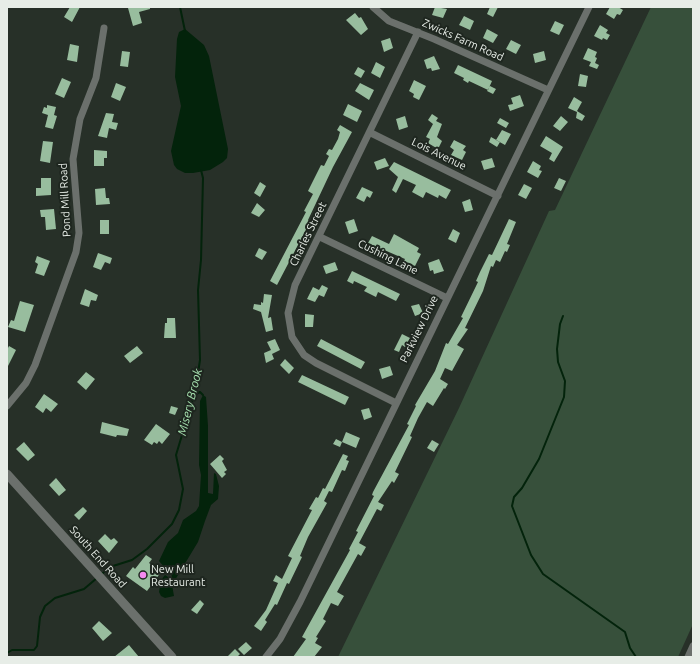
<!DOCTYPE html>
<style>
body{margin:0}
#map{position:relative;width:700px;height:664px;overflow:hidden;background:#273028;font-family:Ubuntu,sans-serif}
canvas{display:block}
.frame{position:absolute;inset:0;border:8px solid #e7ede7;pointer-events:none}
</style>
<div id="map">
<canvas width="700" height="664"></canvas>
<div class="frame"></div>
</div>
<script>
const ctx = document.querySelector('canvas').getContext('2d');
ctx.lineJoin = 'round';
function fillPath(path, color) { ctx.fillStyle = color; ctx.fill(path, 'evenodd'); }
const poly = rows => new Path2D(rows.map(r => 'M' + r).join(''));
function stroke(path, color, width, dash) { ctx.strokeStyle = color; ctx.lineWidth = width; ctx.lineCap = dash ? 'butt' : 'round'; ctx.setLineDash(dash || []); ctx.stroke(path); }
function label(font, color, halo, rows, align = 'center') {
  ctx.font = font + ' Ubuntu,sans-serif'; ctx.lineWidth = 4; ctx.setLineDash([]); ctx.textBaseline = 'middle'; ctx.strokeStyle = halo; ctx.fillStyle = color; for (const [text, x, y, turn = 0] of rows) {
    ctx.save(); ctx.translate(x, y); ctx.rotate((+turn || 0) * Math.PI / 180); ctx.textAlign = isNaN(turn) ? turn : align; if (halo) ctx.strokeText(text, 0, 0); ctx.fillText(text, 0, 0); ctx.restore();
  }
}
fillPath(poly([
 [651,7,693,7,693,624,678,657,338,657,459,408,549,211,555,210]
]), '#37503b');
fillPath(poly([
 [185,29,204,45,209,56,228,149,227,158,223,162,210,170,193,173,185,173,177,169,174,165,171,151,181,106,175,77,177,39,179,32],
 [203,395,206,397,208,426,208,493,213,494,214,473,216,474,219,486,218,499,211,505,205,521,198,542,172,585,174,596,165,598,161,596,159,592,161,580,165,575,171,579,172,576,159,561,168,542,178,533,183,520,196,511,199,506,201,475,199,465,200,401]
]), '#03230b');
stroke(poly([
 [180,7,185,31],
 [563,316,560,324,557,349,558,362,565,381,564,397,539,459,522,488,514,497,512,506,531,555,543,574,625,632,630,648,636,657],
 [194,395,200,392,203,395],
 [100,575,113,566,132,560,147,549,172,524,179,510,183,489,176,455,195,392,200,360,198,290,201,260,203,178,201,170],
 [7,653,12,650,34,650,37,646,40,617,45,606,55,598,84,589,97,578]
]), '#03230b', 2);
fillPath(poly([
 [70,7,80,7,72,22,64,17],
 [132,7,150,7,150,9,139,12,142,23,133,26,128,8],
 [435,7,447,9,443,18,432,15],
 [490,7,498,7,493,17,487,14],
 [610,7,618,7,623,10,620,15,617,14,614,19,606,14],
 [355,13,359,18,361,17,368,29,361,35,346,20],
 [464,16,474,21,470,30,459,25],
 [555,21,564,25,559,35,550,31],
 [600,25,608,30,606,33,610,35,607,40,603,38,602,40,594,36],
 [487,29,498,35,493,43,483,38],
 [390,38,393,48,384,52,381,41],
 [511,40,521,45,516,54,506,49],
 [70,44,79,46,77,62,67,60],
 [588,48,597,52,595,57,597,58,595,63,599,65,597,69,589,66,591,62,583,59],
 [122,51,130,52,128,67,120,66],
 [544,51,546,60,535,63,533,54],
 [434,56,440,69,432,71,431,68,427,69,424,60],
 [376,62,385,67,380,78,371,73],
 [458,65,492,81,488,90,469,81,468,83,463,80,464,78,454,73],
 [358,67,365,71,361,78,354,74],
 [580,74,588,76,586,87,578,86],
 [62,78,71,82,64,98,55,94],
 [414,80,426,86,419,100,413,97,414,94,409,91],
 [116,83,126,87,120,101,111,97],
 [360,83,374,90,369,100,355,91],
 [490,86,496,89,493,94,487,91],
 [520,95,524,106,510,111,508,105,513,104,511,98],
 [574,97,582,102,577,111,585,116,582,121,576,118,577,112,568,108],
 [348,104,362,111,357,122,343,115],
 [47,105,56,107,54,115,57,116,53,129,45,127,48,115,42,113,44,107,47,108],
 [106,113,114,114,112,122,118,123,116,130,109,128,107,138,98,136],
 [432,114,438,118,436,121,442,124,437,137,442,141,438,149,428,143,430,139,426,137,433,124,428,120],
 [405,116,408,127,399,130,396,119],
 [561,116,568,122,560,131,553,126],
 [500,118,509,123,506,128,497,123],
 [340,125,352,132,333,167,308,220,310,222,277,285,270,281,306,212,304,211,313,194,308,191,321,165,324,166,329,156,326,154,329,149,332,150,338,139,340,132,337,130],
 [502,130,511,134,505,145,496,140],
 [546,136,563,147,554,162,549,159,552,153,540,146],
 [491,137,500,142,497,147,489,142],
 [454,140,466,146,463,150,466,152,462,160,451,155,454,150,450,147],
 [43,141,53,142,50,163,40,161],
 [94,150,107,151,107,158,104,158,104,166,94,166],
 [385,158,389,166,377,170,374,162],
 [492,158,495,167,484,170,481,161],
 [533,161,541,166,539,170,542,171,538,178,527,172],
 [394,162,451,190,446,199,439,195,438,198,426,192,423,198,412,192,416,185,403,179,396,193,392,190,398,177,389,169],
 [41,178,51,178,51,195,36,196,36,188,41,188],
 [559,178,566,181,561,191,554,188],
 [260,182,266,186,260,197,254,193],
 [524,184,532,188,526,199,518,195],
 [362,187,373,192,370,198,367,196,364,202,356,198],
 [105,188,106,198,109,198,110,204,96,205,95,189],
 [470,199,473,210,465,212,462,202],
 [257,203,265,210,259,217,251,213],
 [54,209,56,229,46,230,45,217,41,217,40,210],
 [354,219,358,231,349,234,345,222],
 [509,219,516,222,507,244,510,245,507,252,505,251,500,262,496,260,493,267,491,266,483,291,465,328,468,329,457,345,464,349,452,371,445,368,440,379,448,384,445,389,444,388,433,406,427,402,418,418,410,436,412,437,395,472,399,474,394,483,392,481,378,502,384,505,381,511,377,509,359,543,366,547,361,556,358,554,337,592,344,596,338,606,331,603,323,619,326,621,316,637,318,638,315,643,322,647,314,657,293,657,306,639,302,637,350,550,349,549,358,532,356,531,374,496,372,495,373,492,409,425,407,424,416,406,415,405,435,371,446,343,448,344,463,318,461,317,478,282,476,281,480,272,489,254,492,255],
 [100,220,109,220,109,234,100,234],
 [453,229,460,233,456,243,448,239],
 [394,234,419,248,417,252,421,254,415,266,404,261,405,259,368,243,372,236,389,244],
 [259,248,267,252,262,260,255,256],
 [98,253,112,258,110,264,105,262,101,270,93,267],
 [37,256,50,261,44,276,35,273,38,264,35,262],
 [439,259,444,271,434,274,433,270,430,271,428,263],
 [335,262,338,270,326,274,323,266],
 [352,271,400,294,396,301,378,292,376,297,364,291,367,287,354,281,353,284,347,281],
 [322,285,328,288,324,297,319,295,315,302,307,299,313,287,319,290],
 [85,289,98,295,96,301,91,300,89,307,80,304],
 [264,294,272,295,268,318,271,317,273,330,266,332,261,312,253,309,254,304,261,305,261,302,263,303],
 [20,301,34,305,25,332,8,327,11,320,14,321],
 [419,304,423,313,415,316,411,306],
 [305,314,314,315,313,327,305,327],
 [167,318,175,318,176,338,164,338,165,323,167,323],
 [402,334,410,338,405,347,402,345,399,352,394,350],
 [275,339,280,350,272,354,274,359,266,363,264,353,271,350,267,342],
 [321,339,365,362,361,369,317,346],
 [9,346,16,350,7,368,7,350],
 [137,346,143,353,130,363,124,356],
 [285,359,294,368,289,374,280,365],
 [390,366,393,375,382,379,379,369],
 [86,372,95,379,86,390,77,382],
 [302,375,349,397,345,405,298,382],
 [44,394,58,404,51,412,46,408,43,413,35,407],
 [171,406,178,408,175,415,169,413],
 [369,408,372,417,364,420,361,410],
 [102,422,129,429,127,436,117,435,116,437,100,433],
 [156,424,170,434,162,444,159,441,157,444,154,442,152,445,144,440],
 [346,432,360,438,356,448,342,442,340,447,333,444,336,439,342,442],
 [432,440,439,444,434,452,427,448],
 [24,442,35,455,28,461,16,449],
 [343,454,348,456,346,460,349,461,345,471,342,470,332,492,329,491,324,501,327,503,308,537,300,556,302,557,289,584,287,583,277,605,275,604,265,620,267,622,261,631,254,626,266,610,278,583,273,581,276,575,282,579,292,558,288,556,312,510,309,509,316,497,318,498,323,488,325,489],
 [220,455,224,459,222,461,227,470,224,472,226,474,222,478,210,464],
 [56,478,66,490,59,496,49,485],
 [83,507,87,511,79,520,74,515],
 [105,534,111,540,114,538,118,542,109,553,98,541],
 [146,555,152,559,149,563,161,572,147,591,126,576,133,567,135,569],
 [200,600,204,604,197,614,191,610],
 [99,621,112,633,103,641,92,628],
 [246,642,252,648,244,655,238,649],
 [129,645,139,657,114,657],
 [235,649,240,654,237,657,227,657]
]), '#98bd9e');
stroke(poly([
 [373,7,389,21,434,39,548,90],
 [371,133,498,196],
 [320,237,447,298],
 [396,403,316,363,304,355,292,337,288,313,295,285,418,32],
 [7,406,26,383,35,365,76,252,79,233,73,159,80,119,96,78,104,28],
 [266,657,280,639,300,602,589,7],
 [688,657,693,646]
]), '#6b706c', 7);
stroke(poly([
 [7,474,172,657]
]), '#6b706c', 9);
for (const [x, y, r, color] of [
 [143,575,4,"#f489ef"]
]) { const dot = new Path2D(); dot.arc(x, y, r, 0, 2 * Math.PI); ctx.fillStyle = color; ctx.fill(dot); stroke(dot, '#1e261f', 1.5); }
label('11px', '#e7ede7', '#1e261f', [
 ["Zwicks Farm Road",463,40,24],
 ["Lois Avenue",439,154,26],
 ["Pond Mill Road",65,200,-93],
 ["Charles Street",308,234,-64],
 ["Cushing Lane",388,257,26],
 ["Parkview Drive",419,329,-64],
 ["South End Road",98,557,48]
]);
label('11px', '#e7ede7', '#1e261f', [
 ["New Mill",151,569],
 ["Restaurant",151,582]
], 'left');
label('italic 12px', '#a7e1b0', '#1e261f', [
 ["Misery Brook",190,402,-76]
]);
</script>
